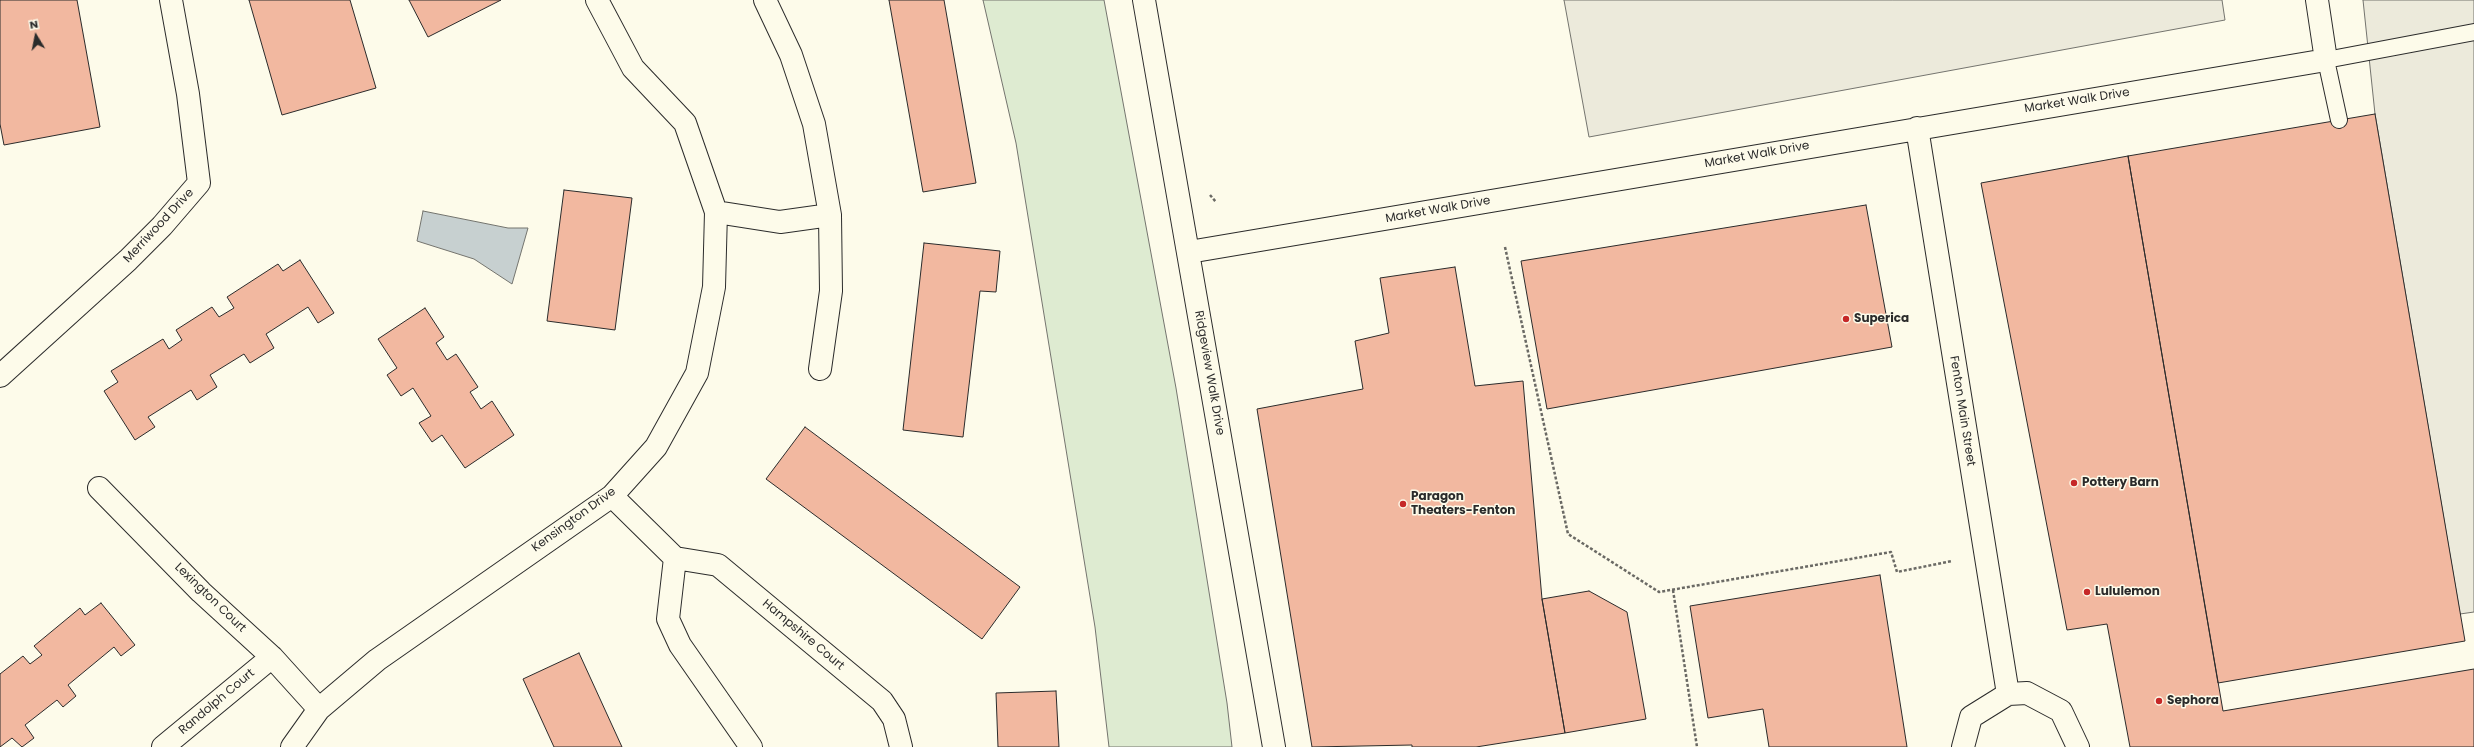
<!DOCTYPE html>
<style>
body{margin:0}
#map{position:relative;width:2474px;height:747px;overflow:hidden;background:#fdfbea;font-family:Poppins,sans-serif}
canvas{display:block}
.north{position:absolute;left:16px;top:16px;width:40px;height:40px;-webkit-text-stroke:3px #fdfbea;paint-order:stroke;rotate:350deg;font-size:11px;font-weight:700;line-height:16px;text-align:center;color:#2b2b2b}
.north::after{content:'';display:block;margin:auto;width:14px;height:18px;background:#2b2b2b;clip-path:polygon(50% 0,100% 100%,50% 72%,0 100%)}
</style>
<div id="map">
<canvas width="2474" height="747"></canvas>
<div class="north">N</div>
</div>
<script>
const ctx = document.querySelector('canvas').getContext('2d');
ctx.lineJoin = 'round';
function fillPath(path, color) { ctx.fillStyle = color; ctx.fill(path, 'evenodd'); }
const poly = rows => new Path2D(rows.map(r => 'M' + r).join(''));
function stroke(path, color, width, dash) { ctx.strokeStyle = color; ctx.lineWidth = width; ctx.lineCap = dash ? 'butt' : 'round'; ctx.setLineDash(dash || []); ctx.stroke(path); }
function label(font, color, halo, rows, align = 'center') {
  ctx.font = font + ' Poppins,sans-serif'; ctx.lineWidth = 3; ctx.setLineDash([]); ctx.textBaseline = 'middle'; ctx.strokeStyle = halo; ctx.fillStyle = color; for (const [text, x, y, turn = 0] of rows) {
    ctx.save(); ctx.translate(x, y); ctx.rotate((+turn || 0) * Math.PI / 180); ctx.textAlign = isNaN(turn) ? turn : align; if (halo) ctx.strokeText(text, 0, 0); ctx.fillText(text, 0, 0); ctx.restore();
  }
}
const green = poly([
 [983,0,1104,0,1176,388,1227,703,1232,747,1109,747,1095,627,1016,143,983,0]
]);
fillPath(green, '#deebd1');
stroke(green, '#74746e', 1);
const parking = poly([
 [1564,0,2222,0,2225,20,1589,137,1564,0],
 [2363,0,2474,0,2474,612,2460,614,2375,114,2363,0]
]);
fillPath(parking, '#eceadb');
stroke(parking, '#74746e', 1);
const water = poly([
 [423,211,508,228,528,228,512,284,474,259,417,241,423,211]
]);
fillPath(water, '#c7d0d0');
stroke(water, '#74746e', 1);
const building = poly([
 [0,0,77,0,100,127,4,145,0,124,0,0],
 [249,0,350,0,376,88,282,115,249,0],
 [409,0,501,0,428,37,409,0],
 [889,0,944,0,976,183,923,192,889,0],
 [2375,114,2465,641,2218,683,2128,156,2375,114],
 [2128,156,2223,711,2474,669,2474,747,2130,747,2107,624,2067,630,1981,183,2128,156],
 [564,190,632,198,615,330,547,321,564,190],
 [1866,205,1892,347,1547,409,1521,261,1866,205],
 [924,243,1000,251,996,292,980,291,963,437,903,430,924,243],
 [300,260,334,313,318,323,308,307,266,334,274,348,250,363,244,354,210,375,217,387,197,400,191,390,148,417,155,427,135,440,104,391,118,382,111,371,163,339,169,349,182,340,176,330,212,307,219,317,234,308,227,297,278,264,283,271,300,260],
 [1455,267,1475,386,1523,381,1542,599,1565,733,1476,747,1412,747,1412,745,1312,747,1257,409,1363,389,1355,341,1389,333,1380,278,1455,267],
 [425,308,444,337,436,343,447,360,456,354,478,387,470,392,481,409,492,401,514,435,465,468,442,435,432,442,419,423,431,416,413,388,401,396,387,375,397,368,378,339,425,308],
 [805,427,1020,587,982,639,766,479,805,427],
 [1880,575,1907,747,1769,747,1763,709,1708,718,1690,606,1880,575],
 [1589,591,1627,612,1646,719,1565,733,1542,599,1589,591],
 [101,603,135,645,121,656,114,647,68,685,76,696,63,707,57,700,25,725,34,738,22,747,12,738,0,747,0,674,23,656,30,664,42,655,34,646,80,608,85,615,101,603],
 [579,653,622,747,554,747,523,679,579,653],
 [1056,691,1059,747,998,747,996,693,1056,691]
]);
fillPath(building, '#f2b8a0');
stroke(building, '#2b2b2b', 1);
const lane = poly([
 [2339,120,2326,60,2474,32]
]);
const street = poly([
 [765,0,791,55,814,124,830,215],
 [1144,0,1274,747],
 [1917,128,2008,694],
 [716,212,780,222,830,215,831,291,820,369],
 [1189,252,2326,60,2317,0],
 [0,376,128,260,162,226,199,183,188,94,171,0],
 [99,488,201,592,272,657,319,709],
 [612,496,675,558,718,565,882,701,894,719,901,747],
 [675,558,668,619,680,645,751,747],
 [163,747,272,657],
 [292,747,319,709,377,660,612,496,656,447,697,373,714,287,716,212,685,123,633,68,597,0],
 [1963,747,1971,717,2008,694,2027,693,2061,711,2078,747]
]);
stroke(lane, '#2b2b2b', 18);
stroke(street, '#2b2b2b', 24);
stroke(poly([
 [1210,195,1216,202],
 [1505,247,1568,534,1659,592,1891,552,1897,572,1952,561],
 [1673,590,1697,747]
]), '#6a6964', 2.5, [3, 2]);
stroke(lane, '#fdfbea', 16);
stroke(street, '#fdfbea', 22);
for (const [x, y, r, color] of [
 [1846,319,4,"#c62828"],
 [2074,483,4,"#c62828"],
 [1403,504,4,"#c62828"],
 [2087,592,4,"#c62828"],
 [2159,701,4,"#c62828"]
]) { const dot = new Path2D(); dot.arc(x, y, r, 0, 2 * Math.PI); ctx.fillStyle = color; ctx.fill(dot); stroke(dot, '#fdfbea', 1.5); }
label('12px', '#2b2b2b', '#fdfbea', [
 ["Market Walk Drive",2077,101,-9],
 ["Market Walk Drive",1757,155,-10],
 ["Market Walk Drive",1438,210,-10],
 ["Merriwood Drive",159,226,-47],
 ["Ridgeview Walk Drive",1209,373,80],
 ["Fenton Main Street",1962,411,81],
 ["Kensington Drive",574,520,-36],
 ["Lexington Court",210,598,44],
 ["Hampshire Court",803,635,40],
 ["Randolph Court",217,702,-40]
]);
label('bold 12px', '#2b2b2b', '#fdfbea', [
 ["Superica",1854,319],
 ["Pottery Barn",2082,483],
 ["Paragon",1411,497],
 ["Theaters-Fenton",1411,511],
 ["Lululemon",2095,592],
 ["Sephora",2167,701]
], 'left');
</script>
